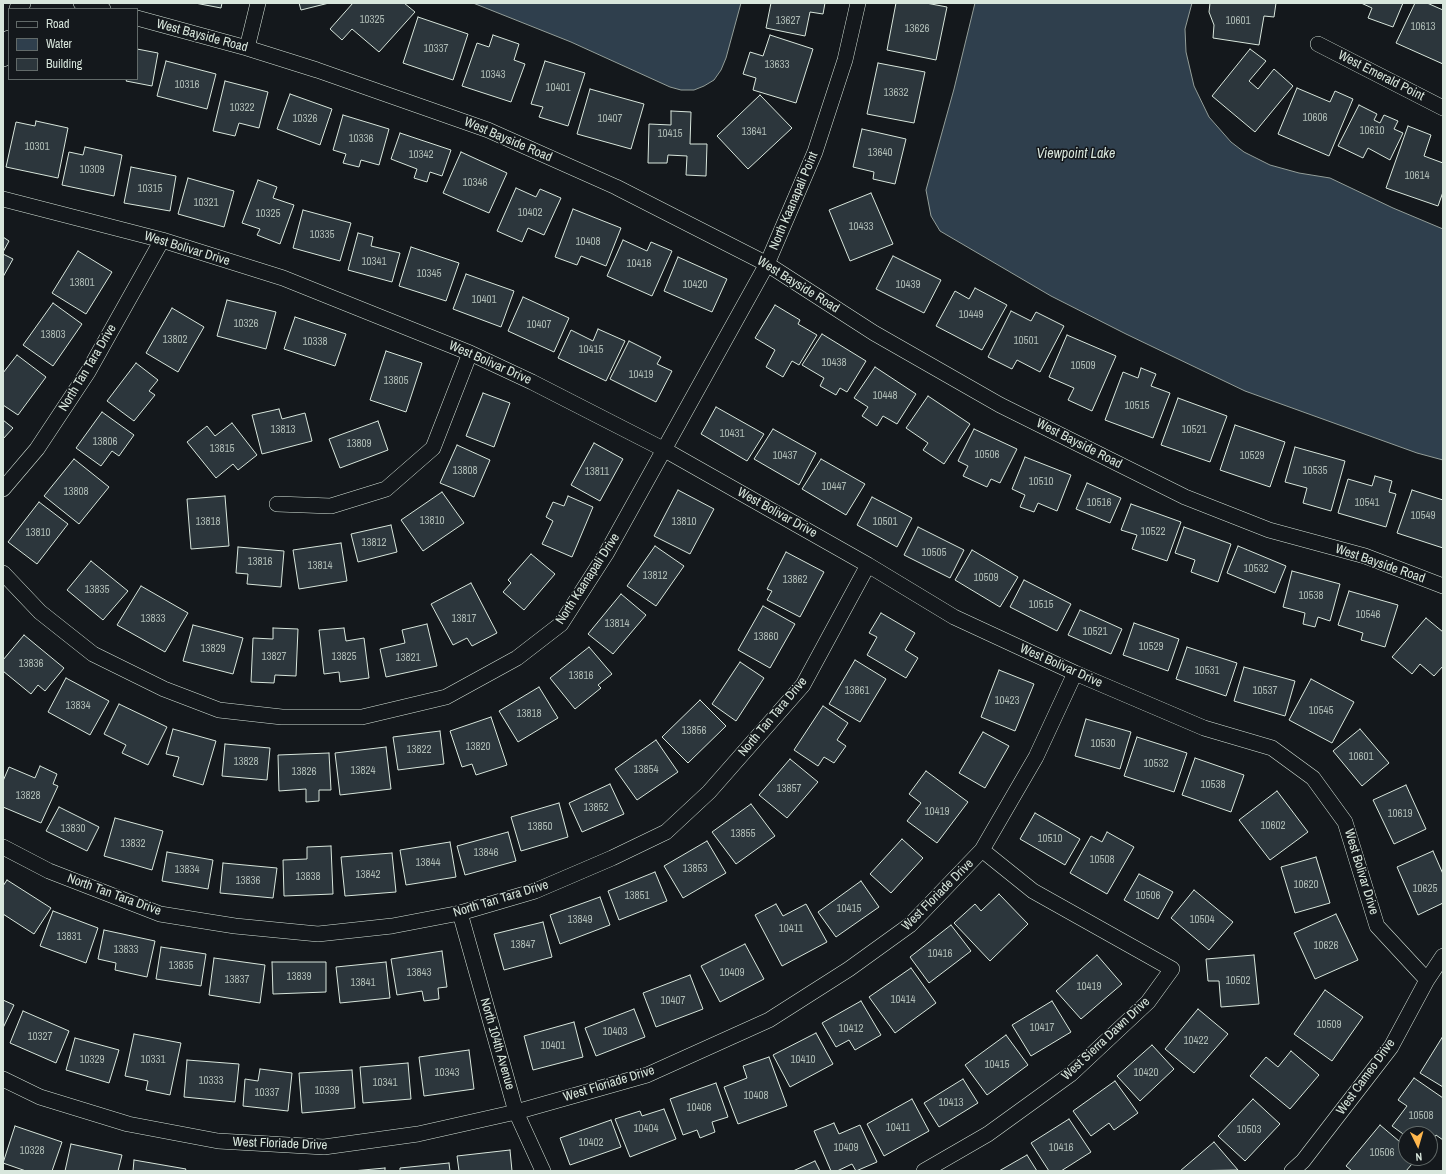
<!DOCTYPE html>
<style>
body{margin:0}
#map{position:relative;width:1446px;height:1174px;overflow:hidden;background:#14181c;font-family:"Archivo Narrow",sans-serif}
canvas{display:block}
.frame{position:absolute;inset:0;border:4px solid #d8e6dc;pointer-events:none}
.legend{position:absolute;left:8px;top:8px;width:130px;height:72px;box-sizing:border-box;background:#14181c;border:1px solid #626a69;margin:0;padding:5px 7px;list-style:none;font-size:12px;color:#d8e6dc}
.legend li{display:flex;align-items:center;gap:8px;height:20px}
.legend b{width:20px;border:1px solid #626a69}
.north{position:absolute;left:1398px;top:1126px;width:40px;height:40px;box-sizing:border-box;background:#14181c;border:1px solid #626a69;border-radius:50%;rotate:175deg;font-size:11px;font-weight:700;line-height:16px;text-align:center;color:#d8e6dc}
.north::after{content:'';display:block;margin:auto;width:14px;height:18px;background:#ffb74d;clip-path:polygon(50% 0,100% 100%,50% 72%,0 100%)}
</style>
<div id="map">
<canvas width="1446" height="1174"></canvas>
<div class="frame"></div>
<ul class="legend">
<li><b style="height:5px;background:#14181c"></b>Road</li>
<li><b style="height:11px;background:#2f3f4d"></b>Water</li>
<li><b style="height:11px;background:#2c363c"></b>Building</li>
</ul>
<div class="north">N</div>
</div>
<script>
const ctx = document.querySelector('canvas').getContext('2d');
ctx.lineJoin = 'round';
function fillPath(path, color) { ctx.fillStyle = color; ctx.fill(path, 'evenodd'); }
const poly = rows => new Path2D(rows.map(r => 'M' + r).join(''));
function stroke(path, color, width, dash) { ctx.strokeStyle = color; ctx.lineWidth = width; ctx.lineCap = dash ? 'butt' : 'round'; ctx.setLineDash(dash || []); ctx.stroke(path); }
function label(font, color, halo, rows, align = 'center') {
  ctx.font = font + ' "Archivo Narrow",sans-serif'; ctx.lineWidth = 3; ctx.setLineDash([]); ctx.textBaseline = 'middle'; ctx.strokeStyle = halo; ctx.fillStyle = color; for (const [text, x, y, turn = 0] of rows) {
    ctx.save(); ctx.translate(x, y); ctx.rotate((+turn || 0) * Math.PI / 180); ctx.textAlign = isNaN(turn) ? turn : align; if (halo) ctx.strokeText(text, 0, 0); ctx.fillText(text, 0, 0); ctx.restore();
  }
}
const water = poly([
 [473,3,741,3,726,58,721,70,714,80,704,86,694,90,681,90,670,87,571,42,473,3],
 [975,3,1192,3,1185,29,1186,52,1194,86,1209,117,1231,142,1244,152,1270,165,1299,173,1330,178,1393,208,1443,229,1443,460,1417,453,1245,391,1126,334,1051,296,940,231,931,216,926,190,954,89,975,3]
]);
fillPath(water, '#2f3f4d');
stroke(water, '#939e99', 1);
const building = poly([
 [195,3,222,3,221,8,195,3],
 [299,3,329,3,301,10,299,3],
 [353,3,404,3,415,12,379,52,352,29,342,40,330,29,353,3],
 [771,3,825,3,823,14,810,12,805,36,766,28,771,3],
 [896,3,926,3,947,7,936,60,887,50,896,3],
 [1210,3,1276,3,1274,17,1264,16,1259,45,1213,38,1214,25,1209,12,1210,3],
 [1361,3,1403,3,1393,27,1368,18,1372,8,1361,3],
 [1415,3,1427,3,1443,10,1443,64,1396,43,1415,3],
 [418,17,468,34,453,80,403,63,418,17],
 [493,35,519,44,514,60,525,64,511,102,462,86,477,43,489,47,493,35],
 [770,35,813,49,796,103,753,90,756,78,743,74,750,52,763,56,770,35],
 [137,49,158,53,152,86,126,81,127,79,137,79,137,49],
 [1250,49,1266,61,1249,81,1258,89,1274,69,1293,86,1255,132,1212,96,1250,49],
 [166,61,216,74,207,109,157,96,166,61],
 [545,61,585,73,568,126,539,117,543,107,531,104,545,61],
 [878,63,925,72,914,123,867,114,878,63],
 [225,81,268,92,259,128,239,123,235,136,213,131,225,81],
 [1297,88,1330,102,1335,91,1353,99,1329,156,1278,134,1297,88],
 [590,89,644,104,631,149,577,134,590,89],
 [290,94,332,109,320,145,277,129,290,94],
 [760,95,792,128,748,169,717,136,760,95],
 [1359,105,1377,114,1374,120,1380,123,1384,115,1398,121,1394,129,1403,133,1390,160,1368,148,1363,158,1338,146,1359,105],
 [671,111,691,112,690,144,707,144,706,176,686,175,687,156,668,155,667,163,648,163,649,124,671,125,671,111],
 [343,115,389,129,379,165,361,160,359,167,343,163,346,154,333,150,343,115],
 [36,121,68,128,58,178,6,167,16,122,35,126,36,121],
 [1408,126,1431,135,1424,156,1443,163,1443,192,1438,206,1386,188,1408,126],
 [862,129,906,139,895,184,873,179,874,172,853,167,862,129],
 [400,133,451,150,442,176,430,172,427,182,414,178,417,169,391,159,400,133],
 [85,147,122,155,114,196,62,185,69,152,83,155,85,147],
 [461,152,507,173,489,213,443,193,461,152],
 [131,167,176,176,170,211,124,203,131,167],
 [188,178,234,191,224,227,178,214,188,178],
 [258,180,277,187,273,198,294,205,280,244,257,235,260,229,242,223,258,180],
 [516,188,536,197,540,189,561,198,544,235,528,228,522,242,497,231,516,188],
 [871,193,893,244,850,261,829,210,871,193],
 [573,209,621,228,606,266,581,256,577,265,555,257,573,209],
 [303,210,351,223,340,261,293,248,303,210],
 [358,233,373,237,371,246,400,253,392,282,348,270,358,233],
 [3,237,9,241,3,252,3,237],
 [623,240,647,251,651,242,672,251,652,296,607,276,623,240],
 [411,247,459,263,446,301,399,286,411,247],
 [78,251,112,272,86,314,52,293,78,251],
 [3,254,13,259,3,277,3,254],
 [893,256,941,280,924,313,876,289,893,256],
 [678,257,727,279,712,312,664,291,678,257],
 [466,274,514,291,501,327,453,309,466,274],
 [975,288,1007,305,982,350,936,326,955,291,969,299,975,288],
 [523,297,569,318,554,352,508,331,523,297],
 [227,300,276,312,266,349,217,336,227,300],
 [53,303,82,324,53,366,23,345,53,303],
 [775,305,800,320,798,324,817,335,799,365,792,361,783,377,766,367,775,350,755,338,775,305],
 [172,308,204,327,178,372,146,353,172,308],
 [1011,311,1031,321,1036,312,1064,326,1040,372,1017,360,1012,369,988,357,1011,311],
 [295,317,346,334,335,366,284,349,295,317],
 [598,329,625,341,606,381,558,358,571,330,593,341,598,329],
 [822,334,866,361,847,392,840,388,836,395,820,386,824,378,802,365,822,334],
 [1067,335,1116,356,1092,411,1068,400,1074,388,1049,377,1067,335],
 [629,341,661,357,657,364,672,371,656,402,610,379,629,341],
 [386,351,422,363,406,412,370,400,386,351],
 [17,355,46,377,18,415,3,405,3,373,17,355],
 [136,363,158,380,149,391,155,395,134,421,107,401,136,363],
 [875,367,916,394,897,424,883,416,877,426,862,416,868,407,854,398,875,367],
 [1141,368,1156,374,1151,386,1170,393,1153,438,1105,420,1123,372,1138,378,1141,368],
 [483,393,510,403,494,447,466,436,483,393],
 [928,396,970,424,944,464,923,450,928,443,906,428,928,396],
 [1178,398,1227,416,1210,462,1161,445,1178,398],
 [716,407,764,434,747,461,701,434,716,407],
 [279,409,282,419,305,413,312,441,262,454,252,415,279,409],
 [102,412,134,435,119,456,112,451,101,466,76,448,102,412],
 [3,420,13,428,3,439,3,420],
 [378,421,388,450,340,468,329,439,378,421],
 [232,423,257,455,238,470,233,464,216,478,187,442,207,426,215,436,232,423],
 [1235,425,1285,442,1270,487,1220,470,1235,425],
 [773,429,816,453,799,485,754,459,773,429],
 [974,429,1017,449,1000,483,991,479,987,487,963,476,968,466,958,461,974,429],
 [594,443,623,459,600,501,571,485,594,443],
 [457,445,490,460,474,497,440,483,457,445],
 [1295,447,1345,461,1331,511,1303,503,1307,488,1285,482,1295,447],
 [1025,457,1071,475,1057,511,1038,503,1034,512,1020,507,1025,495,1012,489,1025,457],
 [74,459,109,487,79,524,44,496,74,459],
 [821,459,865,484,846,515,802,489,821,459],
 [1375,476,1392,481,1389,492,1396,494,1386,527,1338,513,1348,479,1372,486,1375,476],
 [1087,483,1121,498,1110,523,1076,509,1087,483],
 [678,490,714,509,690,554,654,536,678,490],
 [1412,490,1443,500,1443,548,1397,533,1412,490],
 [442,492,464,523,423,551,401,520,442,492],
 [225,496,229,546,191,549,187,499,225,496],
 [568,496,593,507,572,557,542,544,553,521,546,517,553,502,564,506,568,496],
 [872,497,912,518,897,547,857,525,872,497],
 [39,502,68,524,37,564,8,542,39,502],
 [1131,504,1181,522,1167,561,1132,549,1137,535,1121,530,1131,504],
 [391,525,397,552,358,562,351,534,391,525],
 [918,527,964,550,950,578,904,555,918,527],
 [1184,527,1231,544,1218,582,1191,572,1195,560,1175,553,1184,527],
 [341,543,347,581,299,589,293,550,341,543],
 [655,546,684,566,656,606,627,586,655,546],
 [1238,546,1286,566,1275,593,1227,573,1238,546],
 [238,547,284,551,281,587,247,584,248,574,236,573,238,547],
 [972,550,1018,577,1000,607,955,580,972,550],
 [786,552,824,572,800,617,767,600,772,591,767,589,786,552],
 [531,554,555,574,524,610,503,592,511,583,508,580,531,554],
 [91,561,128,591,103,620,67,590,91,561],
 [1292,571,1340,584,1330,621,1318,617,1315,627,1303,624,1305,613,1283,607,1292,571],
 [1024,580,1071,604,1057,631,1010,607,1024,580],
 [471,583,497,633,472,646,467,638,453,645,431,604,471,583],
 [141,586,188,613,165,652,117,625,141,586],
 [1349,591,1398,605,1385,647,1361,640,1363,633,1338,625,1349,591],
 [621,594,646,615,613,654,588,634,621,594],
 [763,606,795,624,770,668,738,650,763,606],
 [1080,610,1122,629,1111,654,1068,635,1080,610],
 [881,613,915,633,905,650,918,658,906,678,867,655,877,637,869,633,881,613],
 [1426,618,1443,632,1443,666,1434,676,1420,664,1412,674,1392,657,1426,618],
 [1134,623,1179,639,1168,671,1123,655,1134,623],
 [427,624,437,666,386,677,380,649,405,643,402,630,427,624],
 [193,625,243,638,233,674,183,661,193,625],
 [273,628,298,629,296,676,275,675,274,683,251,682,253,638,273,639,273,628],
 [344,628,346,641,364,638,369,678,340,682,339,672,324,674,319,630,344,628],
 [24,635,64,668,45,691,38,685,31,694,3,671,3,660,24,635],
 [589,647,612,674,598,685,601,688,575,709,550,678,589,647],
 [1187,647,1237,663,1226,696,1176,679,1187,647],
 [855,660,886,679,860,722,829,704,855,660],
 [740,662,764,678,736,721,712,704,740,662],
 [1244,667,1295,681,1285,716,1234,701,1244,667],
 [999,670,1034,684,1015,731,981,717,999,670],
 [66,678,109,701,90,735,48,712,66,678],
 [1311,679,1354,702,1332,743,1289,720,1311,679],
 [539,687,558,718,518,742,499,711,539,687],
 [700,700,726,726,688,763,662,737,700,700],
 [119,704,167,727,148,765,122,753,126,745,104,734,119,704],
 [823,706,848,723,837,740,846,746,834,763,824,757,818,766,794,750,823,706],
 [491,717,507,765,476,775,472,764,462,767,450,731,491,717],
 [1086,719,1131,732,1120,769,1075,756,1086,719],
 [173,729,216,741,203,785,173,776,179,757,166,754,173,729],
 [1360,729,1389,763,1362,786,1333,751,1360,729],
 [440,731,444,764,398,770,393,737,440,731],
 [983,732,1009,746,985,788,959,773,983,732],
 [1137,737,1187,753,1174,792,1124,776,1137,737],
 [656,740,678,772,637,800,615,769,656,740],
 [225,744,270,748,267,780,222,776,225,744],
 [386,747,391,789,340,795,335,753,386,747],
 [329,753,331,790,319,790,319,801,306,802,306,789,279,791,278,755,329,753],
 [1195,758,1244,775,1231,812,1182,795,1195,758],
 [790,759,818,782,787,818,759,795,790,759],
 [40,766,57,774,53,784,58,786,41,823,3,807,3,781,9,767,35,778,40,766],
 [926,771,968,802,937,843,907,821,921,803,909,794,926,771],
 [610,784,624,814,582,832,569,803,610,784],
 [1406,785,1426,829,1394,844,1373,800,1406,785],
 [1277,791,1308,832,1270,860,1239,820,1277,791],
 [559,803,568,837,521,851,511,817,559,803],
 [751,804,775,836,736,864,712,832,751,804],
 [59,807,99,827,87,851,46,831,59,807],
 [1035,813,1080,839,1065,865,1020,839,1035,813],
 [115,818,163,831,152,870,104,856,115,818],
 [508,832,516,861,465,875,457,846,508,832],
 [1107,832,1134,847,1107,894,1070,873,1091,836,1102,842,1107,832],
 [902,839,923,858,891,893,870,874,902,839],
 [707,841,726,873,683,898,664,866,707,841],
 [450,842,456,877,406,885,400,850,450,842],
 [331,846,333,894,284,896,283,860,307,859,307,847,331,846],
 [1433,851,1443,874,1443,903,1418,915,1397,867,1433,851],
 [167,852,213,860,208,889,162,881,167,852],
 [392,853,396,892,345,896,341,857,392,853],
 [1316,857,1330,903,1295,913,1281,867,1316,857],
 [223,863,277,868,273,898,220,893,223,863],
 [655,872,667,901,619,920,608,891,655,872],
 [1139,874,1173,892,1158,919,1124,900,1139,874],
 [7,880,51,908,34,934,3,914,3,886,7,880],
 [861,881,879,907,836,937,818,912,861,881],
 [1194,890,1233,922,1209,950,1171,918,1194,890],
 [999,894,1028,924,990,961,954,923,975,904,981,911,999,894],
 [600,897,610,925,560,944,550,915,600,897],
 [776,904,783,916,806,904,827,942,782,966,755,915,776,904],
 [53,911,98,928,86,963,40,946,53,911],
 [1336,914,1358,960,1315,979,1294,933,1336,914],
 [543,922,552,957,504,970,494,934,543,922],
 [951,925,971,951,929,983,910,957,951,925],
 [104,930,155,941,147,977,115,970,116,963,98,959,104,930],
 [745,944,764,979,720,1002,701,966,745,944],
 [161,947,206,954,201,986,156,979,161,947],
 [442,951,447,987,438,988,439,999,424,1001,422,991,397,995,391,959,442,951],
 [1097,955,1122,984,1081,1019,1056,991,1097,955],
 [1254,955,1259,1004,1221,1007,1219,981,1208,981,1206,959,1254,955],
 [214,958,265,965,260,1003,209,995,214,958],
 [272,962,326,962,326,992,273,994,272,962],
 [386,962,390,998,340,1003,336,967,386,962],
 [911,968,936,1003,895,1033,869,997,911,968],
 [690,975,703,1009,656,1027,643,993,690,975],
 [1325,990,1363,1017,1332,1061,1294,1034,1325,990],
 [3,1000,14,1005,3,1028,3,1000],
 [861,1001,881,1035,855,1050,849,1040,836,1047,822,1023,861,1001],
 [1052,1001,1071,1032,1031,1056,1012,1025,1052,1001],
 [634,1009,645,1037,596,1056,585,1028,634,1009],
 [1198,1009,1228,1034,1194,1073,1165,1049,1198,1009],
 [23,1011,69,1031,56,1063,10,1043,23,1011],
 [574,1022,583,1057,533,1070,524,1036,574,1022],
 [816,1033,833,1064,790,1087,773,1055,816,1033],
 [134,1034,181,1043,170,1095,146,1090,148,1081,125,1076,134,1034],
 [1006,1035,1028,1065,987,1095,965,1065,1006,1035],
 [1443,1036,1443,1087,1420,1073,1443,1036],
 [75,1038,119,1050,109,1083,66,1070,75,1038],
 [1152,1045,1174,1069,1140,1101,1117,1076,1152,1045],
 [469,1050,474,1089,424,1096,419,1057,469,1050],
 [1291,1051,1319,1075,1290,1109,1250,1076,1266,1057,1278,1067,1291,1051],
 [769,1057,787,1106,738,1124,724,1087,747,1078,743,1066,769,1057],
 [187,1060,239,1064,235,1102,184,1097,187,1060],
 [408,1063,411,1099,363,1103,360,1067,408,1063],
 [260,1069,292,1073,288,1111,243,1106,245,1079,258,1081,260,1069],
 [352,1070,355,1108,302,1113,299,1073,352,1070],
 [1414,1078,1443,1098,1443,1140,1436,1135,1430,1144,1430,1134,1406,1134,1406,1136,1392,1126,1407,1106,1398,1100,1414,1078],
 [963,1079,978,1103,939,1127,924,1103,963,1079],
 [1115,1081,1138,1113,1114,1130,1109,1123,1091,1136,1073,1111,1115,1081],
 [716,1083,728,1117,712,1122,715,1132,700,1138,697,1130,683,1135,670,1099,716,1083],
 [912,1099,929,1131,884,1156,867,1124,912,1099],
 [1253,1099,1280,1124,1245,1161,1218,1136,1253,1099],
 [664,1109,676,1139,630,1157,615,1119,640,1111,642,1116,664,1109],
 [1069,1119,1091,1152,1061,1171,1049,1171,1031,1143,1069,1119],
 [611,1120,621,1147,570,1165,560,1138,611,1120],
 [834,1123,839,1134,860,1125,877,1162,856,1171,852,1164,837,1171,831,1171,814,1131,834,1123],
 [1380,1125,1406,1147,1406,1158,1417,1158,1406,1171,1352,1171,1346,1166,1380,1125],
 [15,1126,62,1142,52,1171,26,1171,3,1163,15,1126],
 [1214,1142,1238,1170,1180,1171,1214,1142],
 [71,1144,122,1155,118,1171,65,1171,71,1144],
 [510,1150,512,1171,459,1171,457,1156,510,1150],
 [1027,1155,1037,1171,999,1171,1027,1155],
 [134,1160,186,1169,185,1171,133,1171,134,1160],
 [815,1161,820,1171,793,1171,815,1161],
 [449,1163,450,1171,400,1171,400,1168,449,1163],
 [385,1168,385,1171,352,1171,385,1168]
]);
fillPath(building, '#2c363c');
stroke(building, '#d8e6dc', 1);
const minor = poly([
 [81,3,103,9],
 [137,18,247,48,317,70,488,130,616,187,767,264,874,333,1000,405,1185,497,1269,530,1365,556,1443,586],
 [1318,44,1443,108],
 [247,48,258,3],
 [3,199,162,240,283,278,470,353,532,382,665,450,868,565,954,617,1075,673,1204,728,1272,748,1313,778,1345,822,1377,926,1427,980],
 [3,489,37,449,88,372,162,240],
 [277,504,331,506,386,489,433,448,470,353],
 [3,573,40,612,93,654,164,689,219,710,282,717,362,717,446,697,517,658,561,624,606,554,767,264,815,152,845,60,858,3],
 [3,847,49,871,160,914,235,926,318,934,392,926,460,913,535,891,612,858,666,832,709,792,803,685,868,565],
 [460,913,516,1112,543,1171],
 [3,1079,40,1097,128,1124,218,1141,324,1147,418,1134,516,1112,647,1075,769,1020,849,969,910,925,982,850,1036,757,1075,673],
 [924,1171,988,1134,1071,1074,1148,1002,1172,969,1033,891,982,850],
 [1292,1171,1303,1161,1391,1047,1427,980,1443,956]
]);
const tertiary = poly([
 [19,9,21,3],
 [3,57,9,40]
]);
stroke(minor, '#d8e6dc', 16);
stroke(tertiary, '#d8e6dc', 20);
stroke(minor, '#14181c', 15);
stroke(tertiary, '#14181c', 19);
label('11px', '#adbab4', null, [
 ["10325",372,20],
 ["13627",788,21],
 ["10601",1238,21],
 ["10613",1423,27],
 ["13626",917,29],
 ["10337",436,49],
 ["13633",777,65],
 ["10343",493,75],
 ["10316",187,85],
 ["10401",558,88],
 ["13632",896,93],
 ["10322",242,108],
 ["10606",1315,118],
 ["10326",305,119],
 ["10407",610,119],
 ["10610",1372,131],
 ["13641",754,132],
 ["10415",670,134],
 ["10336",361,139],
 ["10301",37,147],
 ["13640",880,153],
 ["10342",421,155],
 ["10309",92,170],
 ["10614",1417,176],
 ["10346",475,183],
 ["10315",150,189],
 ["10321",206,203],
 ["10402",530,213],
 ["10325",268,214],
 ["10433",861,227],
 ["10335",322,235],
 ["10408",588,242],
 ["10341",374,262],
 ["10416",639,264],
 ["10345",429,274],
 ["13801",82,283],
 ["10420",695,285],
 ["10439",908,285],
 ["10401",484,300],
 ["10449",971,315],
 ["10326",246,324],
 ["10407",539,325],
 ["13803",53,335],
 ["13802",175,340],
 ["10501",1026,341],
 ["10338",315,342],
 ["10415",591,350],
 ["10438",834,363],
 ["10509",1083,366],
 ["10419",641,375],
 ["13805",396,381],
 ["10448",885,396],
 ["10515",1137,406],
 ["13813",283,430],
 ["10521",1194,430],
 ["10431",732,434],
 ["13806",105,442],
 ["13809",359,444],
 ["13815",222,449],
 ["10506",987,455],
 ["10437",785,456],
 ["10529",1252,456],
 ["13808",465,471],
 ["10535",1315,471],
 ["13811",597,472],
 ["10510",1041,482],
 ["10447",834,487],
 ["13808",76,492],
 ["10516",1099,503],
 ["10541",1367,503],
 ["10549",1423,516],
 ["13810",432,521],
 ["13818",208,522],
 ["13810",684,522],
 ["10501",885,522],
 ["10522",1153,532],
 ["13810",38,533],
 ["13812",374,543],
 ["10505",934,553],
 ["13816",260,562],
 ["13814",320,566],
 ["10532",1256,569],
 ["13812",655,576],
 ["10509",986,578],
 ["13862",795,580],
 ["13835",97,590],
 ["10538",1311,596],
 ["10515",1041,605],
 ["10546",1368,615],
 ["13833",153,619],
 ["13817",464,619],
 ["13814",617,624],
 ["10521",1095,632],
 ["13860",766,637],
 ["10529",1151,647],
 ["13829",213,649],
 ["13827",274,657],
 ["13825",344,657],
 ["13821",408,658],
 ["13836",31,664],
 ["10531",1207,671],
 ["13816",581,676],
 ["13861",857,691],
 ["10537",1265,691],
 ["10423",1007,701],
 ["13834",78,706],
 ["10545",1321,711],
 ["13818",529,714],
 ["13856",694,731],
 ["10530",1103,744],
 ["13820",478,747],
 ["13822",419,750],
 ["10601",1361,757],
 ["13828",246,762],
 ["10532",1156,764],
 ["13854",646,770],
 ["13824",363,771],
 ["13826",304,772],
 ["10538",1213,785],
 ["13857",789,789],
 ["13828",28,796],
 ["13852",596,808],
 ["10419",937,812],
 ["10619",1400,814],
 ["10602",1273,826],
 ["13850",540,827],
 ["13830",73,829],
 ["13855",743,834],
 ["10510",1050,839],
 ["13832",133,844],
 ["13846",486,853],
 ["10508",1102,860],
 ["13844",428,863],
 ["13853",695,869],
 ["13834",187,870],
 ["13842",368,875],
 ["13838",308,877],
 ["13836",248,881],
 ["10620",1306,885],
 ["10625",1425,889],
 ["13851",637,896],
 ["10506",1148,896],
 ["10415",849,909],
 ["13849",580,920],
 ["10504",1202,920],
 ["10411",791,929],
 ["13831",69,937],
 ["13847",523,945],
 ["10626",1326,946],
 ["13833",126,950],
 ["10416",940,954],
 ["13835",181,966],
 ["13843",419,973],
 ["10409",732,973],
 ["13839",299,977],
 ["13837",237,980],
 ["10502",1238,981],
 ["13841",363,983],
 ["10419",1089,987],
 ["10414",903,1000],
 ["10407",673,1001],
 ["10509",1329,1025],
 ["10417",1042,1028],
 ["10412",851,1029],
 ["10403",615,1032],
 ["10327",40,1037],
 ["10422",1196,1041],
 ["10401",553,1046],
 ["10329",92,1060],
 ["10331",153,1060],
 ["10410",803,1060],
 ["10415",997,1065],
 ["10343",447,1073],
 ["10420",1146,1073],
 ["10333",211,1081],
 ["10341",385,1083],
 ["10339",327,1091],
 ["10337",267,1093],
 ["10408",756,1096],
 ["10413",951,1103],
 ["10406",699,1108],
 ["10508",1421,1116],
 ["10411",898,1128],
 ["10404",646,1129],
 ["10503",1249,1130],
 ["10402",591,1143],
 ["10409",846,1148],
 ["10416",1061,1148],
 ["10328",32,1151],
 ["10506",1382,1153]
]);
label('13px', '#d8e6dc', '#14181c', [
 ["West Bayside Road",202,36,15],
 ["West Emerald Point",1381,76,27],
 ["West Bayside Road",508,140,23],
 ["North Kaanapali Point",794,201,-67],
 ["West Bolivar Drive",187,249,17],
 ["West Bayside Road",798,285,32],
 ["West Bolivar Drive",490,363,24],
 ["North Tan Tara Drive",88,368,-59],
 ["West Bayside Road",1079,444,27],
 ["West Bolivar Drive",777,513,29],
 ["West Bayside Road",1380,564,19],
 ["North Kaanapali Drive",588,579,-57],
 ["West Bolivar Drive",1061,666,24],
 ["North Tan Tara Drive",773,717,-50],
 ["West Bolivar Drive",1361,872,73],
 ["North Tan Tara Drive",114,895,20],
 ["West Floriade Drive",938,895,-45],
 ["North Tan Tara Drive",501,899,-17],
 ["West Sierra Dawn Drive",1106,1039,-43],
 ["North 104th Avenue",497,1044,74],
 ["West Cameo Drive",1366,1077,-54],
 ["West Floriade Drive",609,1084,-17],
 ["West Floriade Drive",280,1144,2]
]);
label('italic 14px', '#d8e6dc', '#14181c', [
 ["Viewpoint Lake",1076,154]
]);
</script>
